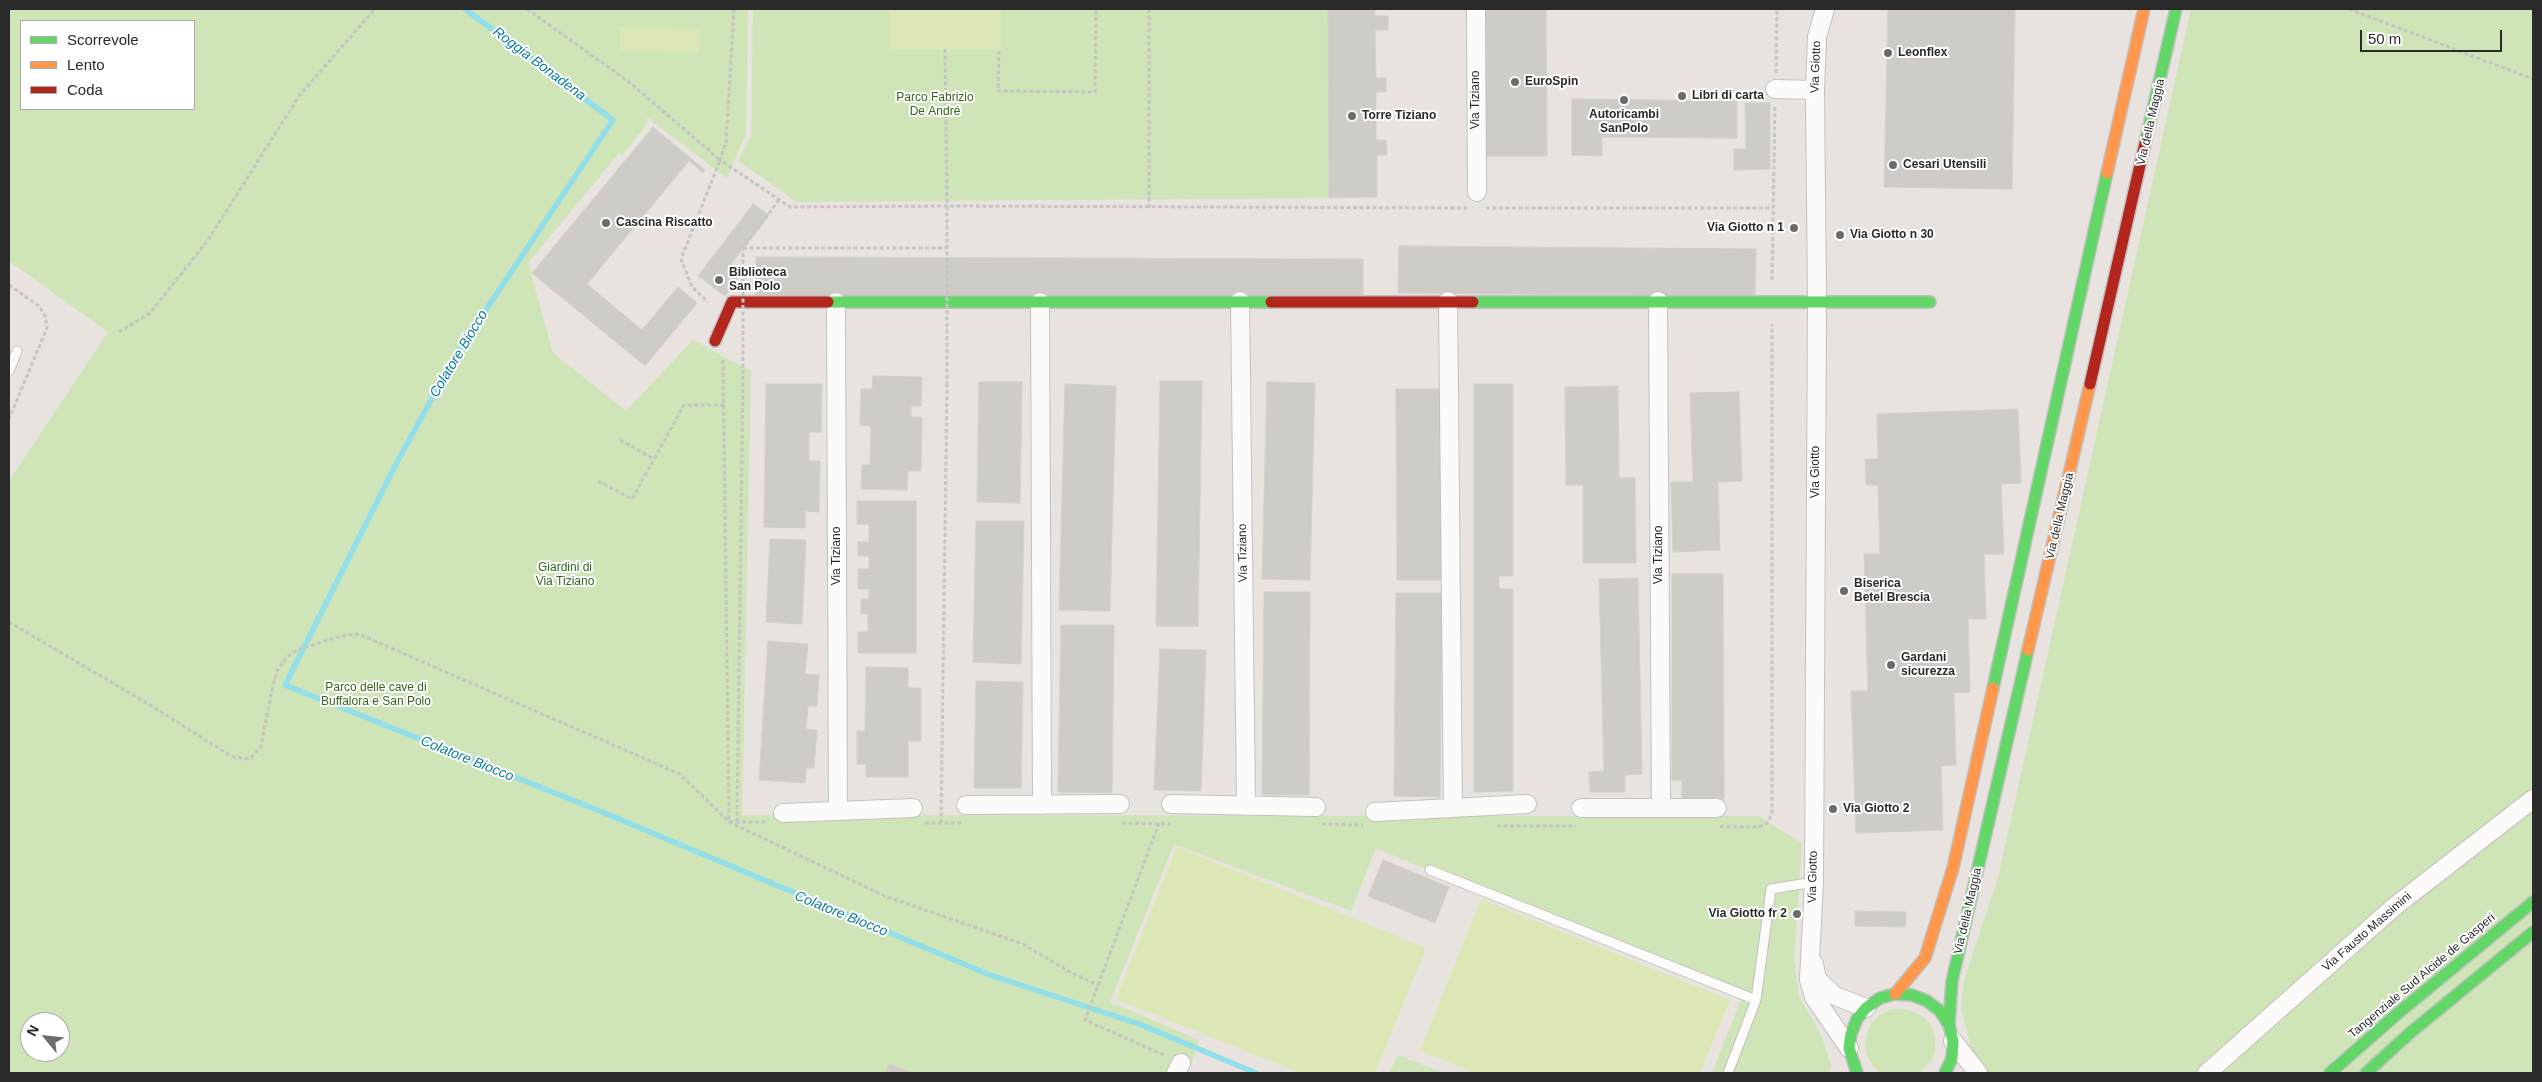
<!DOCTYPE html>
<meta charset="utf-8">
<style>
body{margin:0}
#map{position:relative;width:2542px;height:1082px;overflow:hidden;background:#e8e3df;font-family:Helvetica,sans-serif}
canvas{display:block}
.frame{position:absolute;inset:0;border:10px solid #2a2a2a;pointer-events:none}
.legend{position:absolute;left:20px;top:20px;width:175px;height:90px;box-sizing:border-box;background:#fff;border:1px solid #aaa;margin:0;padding:6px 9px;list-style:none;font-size:15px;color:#2a2a2a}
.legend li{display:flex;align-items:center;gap:10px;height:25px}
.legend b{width:25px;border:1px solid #aaa}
.north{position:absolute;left:20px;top:1012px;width:50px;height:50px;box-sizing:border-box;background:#fff;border:1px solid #aaa;border-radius:50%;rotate:298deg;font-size:14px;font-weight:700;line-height:20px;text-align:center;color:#2a2a2a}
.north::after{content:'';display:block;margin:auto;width:18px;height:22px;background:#6c6b69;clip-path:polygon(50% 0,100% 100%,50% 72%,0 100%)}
.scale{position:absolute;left:2360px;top:30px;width:142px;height:22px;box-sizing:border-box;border:2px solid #2a2a2a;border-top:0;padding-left:6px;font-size:15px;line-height:18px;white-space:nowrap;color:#2a2a2a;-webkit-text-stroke:4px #fff;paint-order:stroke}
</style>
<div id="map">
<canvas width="2542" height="1082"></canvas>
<div class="frame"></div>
<ul class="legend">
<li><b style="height:6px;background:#63d668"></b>Scorrevole</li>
<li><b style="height:6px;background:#ff974d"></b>Lento</li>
<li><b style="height:6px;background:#b3261e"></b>Coda</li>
</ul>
<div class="north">N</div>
<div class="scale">50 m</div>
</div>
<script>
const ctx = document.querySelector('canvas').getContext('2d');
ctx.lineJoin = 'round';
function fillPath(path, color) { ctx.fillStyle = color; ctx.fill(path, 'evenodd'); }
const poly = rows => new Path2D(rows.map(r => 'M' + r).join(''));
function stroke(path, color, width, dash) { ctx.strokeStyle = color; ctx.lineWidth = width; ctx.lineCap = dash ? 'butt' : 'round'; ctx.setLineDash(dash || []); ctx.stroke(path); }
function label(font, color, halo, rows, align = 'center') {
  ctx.font = font + ' Helvetica,sans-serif'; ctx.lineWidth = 4; ctx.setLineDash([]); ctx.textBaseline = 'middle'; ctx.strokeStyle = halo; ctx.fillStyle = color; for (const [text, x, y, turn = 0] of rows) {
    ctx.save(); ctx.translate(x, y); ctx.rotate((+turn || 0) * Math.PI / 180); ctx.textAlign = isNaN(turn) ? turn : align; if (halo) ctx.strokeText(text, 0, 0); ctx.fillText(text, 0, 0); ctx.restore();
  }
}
fillPath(poly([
 [9,9,748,9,746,134,727,178,648,118,645,121,648,123,622,155,619,153,528,263,553,353,626,411,693,340,751,371,742,815,1758,816,1802,843,1794,960,1799,997,1821,1035,1831,1065,1829,1073,1712,1073,1741,1000,1376,848,1351,911,1174,844,1110,1002,1199,1040,1189,1070,1171,1062,1166,1073,9,1073,9,481,108,332,9,261],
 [21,21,194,21,194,109,21,109],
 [30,1022,60,1022,60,1052,30,1052],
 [753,9,1328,9,1329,198,797,202,738,161,751,136],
 [2191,9,2533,9,2533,1073,1989,1073,1974,1059,1961,1008,1964,980,1998,878],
 [1892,1009,1904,1009,1915,1012,1925,1018,1932,1027,1935,1038,1935,1050,1932,1060,1919,1073,1881,1073,1874,1067,1867,1056,1865,1045,1867,1033,1872,1022,1881,1014],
 [1398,1055,1443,1073,1389,1073]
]), '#cfe4b7');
fillPath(poly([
 [890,9,1001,9,1001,49,890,49],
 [620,26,700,29,699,53,620,51],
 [1177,847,1426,948,1375,1073,1300,1073,1116,999],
 [1481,899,1730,1000,1700,1073,1475,1073,1420,1051]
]), '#dbe8b5');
stroke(poly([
 [465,9,613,120,455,356,395,466,285,685,600,811,990,975,1139,1024,1256,1073]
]), '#91dfeb', 5.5);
const building = poly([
 [1328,9,1375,9,1375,16,1388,16,1388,30,1375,30,1376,78,1386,78,1386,92,1376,92,1376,140,1386,140,1387,155,1377,155,1377,197,1329,198,1328,9],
 [1482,9,1546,9,1547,156,1483,156,1482,9],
 [1888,9,2015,9,2012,189,1884,187,1888,9],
 [1572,99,1737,101,1737,138,1602,137,1602,156,1572,155,1572,99],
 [1745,103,1770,103,1770,169,1734,170,1734,149,1746,149,1745,103],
 [653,127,705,170,703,173,689,161,587,284,642,330,678,287,697,303,645,366,532,273,653,127],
 [753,204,769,215,731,264,742,273,725,296,698,276,753,204],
 [1399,246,1756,249,1755,296,1398,293,1399,246],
 [756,257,1363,259,1363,298,755,296,756,257],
 [873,376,922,377,921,406,911,406,911,417,922,417,921,471,908,471,907,490,861,489,862,465,870,465,871,426,860,425,861,389,872,389,873,376],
 [1160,381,1202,381,1198,626,1156,626,1160,381],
 [979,382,1022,382,1020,503,977,502,979,382],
 [1267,382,1315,383,1310,580,1262,579,1267,382],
 [766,384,822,384,821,432,809,432,809,461,820,461,819,512,805,511,805,528,764,527,766,384],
 [1065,384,1116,386,1110,611,1059,610,1065,384],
 [1474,384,1513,384,1513,576,1499,576,1499,589,1513,589,1513,791,1474,792,1474,384],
 [1618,386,1619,478,1635,478,1636,563,1583,563,1583,485,1566,485,1565,387,1618,386],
 [1396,389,1444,389,1444,580,1397,580,1396,389],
 [1739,392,1742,481,1718,482,1720,550,1673,552,1671,482,1693,482,1690,393,1739,392],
 [2018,409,2021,483,2001,484,2004,554,1984,554,1986,619,1968,619,1970,692,1954,693,1956,765,1941,766,1943,830,1856,833,1851,691,1868,691,1864,554,1880,554,1878,485,1866,485,1865,459,1878,459,1877,414,2018,409],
 [857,501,916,501,916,653,858,653,858,632,868,632,868,614,861,614,861,599,869,599,869,589,858,589,858,569,869,569,869,556,858,556,858,542,869,542,869,524,857,524,857,501],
 [976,521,1024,521,1021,664,973,662,976,521],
 [770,539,806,540,802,624,766,622,770,539],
 [1672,574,1723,574,1724,799,1682,799,1682,781,1672,780,1672,574],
 [1638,578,1642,774,1625,775,1625,792,1590,792,1589,772,1604,771,1599,579,1638,578],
 [1264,592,1310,592,1309,795,1262,795,1264,592],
 [1396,593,1442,593,1440,797,1394,796,1396,593],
 [1061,625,1114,625,1112,793,1058,792,1061,625],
 [768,641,808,644,805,674,819,675,817,706,808,706,806,729,817,730,814,768,806,768,805,783,759,780,768,641],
 [1160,649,1206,650,1201,791,1154,790,1160,649],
 [866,667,908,668,908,688,921,688,921,741,908,741,908,777,866,777,866,764,857,764,857,731,865,731,866,667],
 [976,681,1023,682,1021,788,974,788,976,681],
 [1383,860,1449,887,1435,923,1368,896,1383,860],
 [1855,911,1906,912,1905,927,1855,926,1855,911],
 [889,1064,912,1073,886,1073,889,1064]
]);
fillPath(building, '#cfccc8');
stroke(building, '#d3cfcb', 1);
const lane = poly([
 [9,371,17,351],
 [1430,870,1756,1000],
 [1728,1073,1756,1000,1771,889,1814,882]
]);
const street = poly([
 [1476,9,1477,192],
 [1825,9,1817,37,1815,90,1817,301,1814,882,1809,980,1814,997,1849,1048],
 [1775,89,1815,90],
 [1240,301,1246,806],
 [1448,301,1453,808],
 [1658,301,1661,808],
 [836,302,838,811],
 [1040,302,1042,805],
 [1171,804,1316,807],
 [966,805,1120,804],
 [1581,808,1717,808],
 [1375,812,1527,804],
 [783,813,913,808],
 [1814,964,1817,979,1835,996,1866,1008],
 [1953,1041,1978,1073],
 [1176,1073,1181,1063],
 [2207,1073,2394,907,2533,799]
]);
const fast = poly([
 [2146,139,2176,9],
 [828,302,1271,302],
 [1473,302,1930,302],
 [1993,688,2107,173],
 [1949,1025,1952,981,2028,650],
 [1857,1073,1849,1048,1851,1034,1857,1019,1866,1008,1880,998,1895,994,1912,995,1927,1001,1940,1011,1949,1025,1953,1041,1952,1058,1945,1073],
 [2330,1073,2397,1014,2533,902],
 [2366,1073,2410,1033,2533,932]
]);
const slow = poly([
 [2107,173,2144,9],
 [2028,650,2090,384],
 [1895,994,1925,958,1953,868,1993,688]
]);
const jam = poly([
 [1271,302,1473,302],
 [715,341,732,302,828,302],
 [2090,384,2146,139]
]);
stroke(lane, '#c2c1c1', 11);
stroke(street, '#c2c1c1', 20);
stroke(fast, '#c2c1c1', 14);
stroke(slow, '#c2c1c1', 14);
stroke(jam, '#c2c1c1', 14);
stroke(poly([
 [527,9,629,82,720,160,681,259,692,287,708,302],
 [734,9,726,142,720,160,790,207,947,206,1468,208],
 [1149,9,1149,208],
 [2349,9,2533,79],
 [945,49,947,206],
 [999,51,998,91,1095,92,1096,9],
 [1776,73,1777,9],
 [1486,208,1773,208],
 [743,248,947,248],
 [1772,280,1775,106],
 [9,285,39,306,45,316,47,328,9,419],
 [119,332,150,313,208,240,299,96,375,9],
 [723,360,729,821],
 [620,440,654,459],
 [598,481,632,499,684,405,724,405],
 [9,622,150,705,231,756,245,759,252,757,261,746,273,685,278,669,287,657,297,650,341,636,356,634,363,636,680,774,729,822,885,896,1023,944,1068,971,1098,985],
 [729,822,768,822],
 [737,822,743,374],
 [925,823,961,823],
 [941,823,947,385],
 [1122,823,1171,824],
 [1159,823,1085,1020,1166,1056],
 [1322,824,1363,825],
 [1497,826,1576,826],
 [1720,827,1759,827,1767,823,1772,814,1772,324]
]), '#c6c5c5', 3, [4, 2.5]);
stroke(lane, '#fcfbfa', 9);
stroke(street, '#fcfbfa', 18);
stroke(fast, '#63d668', 11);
stroke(slow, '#ff974d', 11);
stroke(jam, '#b3261e', 11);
stroke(poly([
 [947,206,947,385],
 [743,374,743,248,779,200]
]), '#c6c5c5', 3, [4, 2.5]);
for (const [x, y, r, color] of [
 [1888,53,5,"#6c6b69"],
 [1515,82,5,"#6c6b69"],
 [1682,96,5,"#6c6b69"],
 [1624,100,5,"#6c6b69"],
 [1352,116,5,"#6c6b69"],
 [1893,165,5,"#6c6b69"],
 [606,223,5,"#6c6b69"],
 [1794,228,5,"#6c6b69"],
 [1840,235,5,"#6c6b69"],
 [719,280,5,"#6c6b69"],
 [1844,591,5,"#6c6b69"],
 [1891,665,5,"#6c6b69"],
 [1833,809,5,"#6c6b69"],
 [1797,914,5,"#6c6b69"]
]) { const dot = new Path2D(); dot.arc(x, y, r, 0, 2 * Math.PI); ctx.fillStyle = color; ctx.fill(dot); stroke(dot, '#fff', 2); }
label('bold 12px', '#2a2a2a', '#fff', [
 ["Leonflex",1898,53],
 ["EuroSpin",1525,82],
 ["Libri di carta",1692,96],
 ["Autoricambi",1624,115,"center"],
 ["SanPolo",1624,129,"center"],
 ["Torre Tiziano",1362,116],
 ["Cesari Utensili",1903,165],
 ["Cascina Riscatto",616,223],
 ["Via Giotto n 1",1784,228,"right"],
 ["Via Giotto n 30",1850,235],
 ["Biblioteca",729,273],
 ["San Polo",729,287],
 ["Biserica",1854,584],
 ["Betel Brescia",1854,598],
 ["Gardani",1901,658],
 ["sicurezza",1901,672],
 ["Via Giotto 2",1843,809],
 ["Via Giotto fr 2",1787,914,"right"]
], 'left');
label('12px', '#2a2a2a', '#fff', [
 ["Via Giotto",1816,67,-88],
 ["Via Tiziano",1476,100,-90],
 ["Via della Maggia",2151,122,-77],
 ["Via Giotto",1816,472,-90],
 ["Via della Maggia",2060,516,-77],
 ["Via Tiziano",1243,553,-91],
 ["Via Tiziano",1659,555,-90],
 ["Via Tiziano",837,556,-90],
 ["Via Giotto",1813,877,-89],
 ["Via della Maggia",1968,911,-77],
 ["Via Fausto Massimini",2367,932,-41],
 ["Tangenziale Sud Alcide de Gasperi",2422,976,-40]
]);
label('12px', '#336819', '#fff', [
 ["Parco Fabrizio",935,98],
 ["De André",935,112],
 ["Giardini di",565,568],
 ["Via Tiziano",565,582],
 ["Parco delle cave di",376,688],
 ["Buffalora e San Polo",376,702]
]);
label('italic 14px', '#0b7c9d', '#fff', [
 ["Roggia Bonadena",539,64,37],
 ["Colatore Biocco",459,354,-59],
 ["Colatore Biocco",467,759,22],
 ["Colatore Biocco",841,914,22]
]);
</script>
